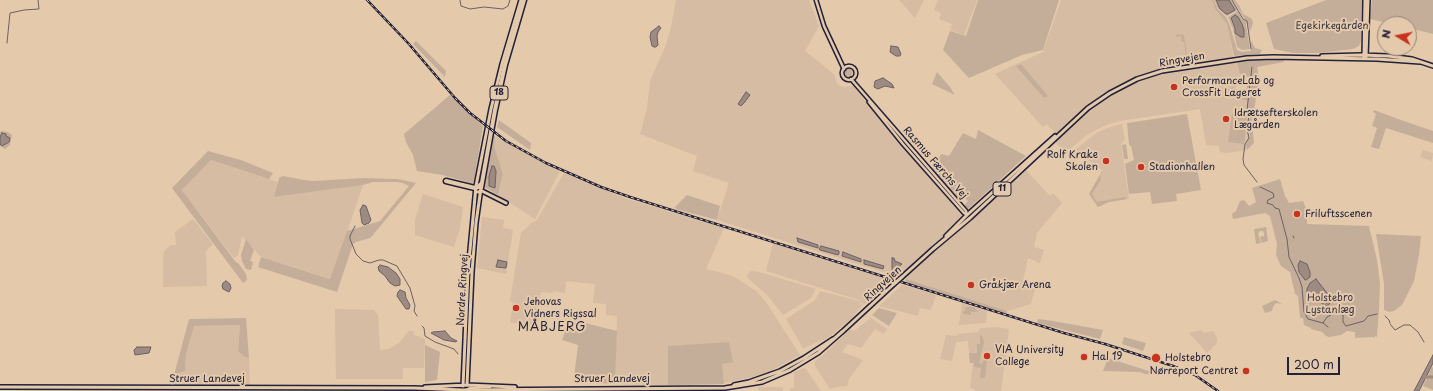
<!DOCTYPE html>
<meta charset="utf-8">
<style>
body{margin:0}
#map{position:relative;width:1433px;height:391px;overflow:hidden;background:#e4c9ab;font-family:"Playpen Sans",sans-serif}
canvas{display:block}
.north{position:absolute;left:1377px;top:16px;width:40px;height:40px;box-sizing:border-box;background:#e4c9ab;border:1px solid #96867e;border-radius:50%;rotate:280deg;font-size:11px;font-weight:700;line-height:16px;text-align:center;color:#22223b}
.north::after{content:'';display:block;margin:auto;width:14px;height:18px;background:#c8321e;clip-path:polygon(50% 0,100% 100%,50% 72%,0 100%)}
.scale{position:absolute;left:1287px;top:357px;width:53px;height:18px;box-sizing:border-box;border:2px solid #22223b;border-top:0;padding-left:5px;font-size:12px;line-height:14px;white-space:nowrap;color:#22223b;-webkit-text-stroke:3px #e4c9ab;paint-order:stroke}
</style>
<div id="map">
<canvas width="1433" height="391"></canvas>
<div class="north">N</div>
<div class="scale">200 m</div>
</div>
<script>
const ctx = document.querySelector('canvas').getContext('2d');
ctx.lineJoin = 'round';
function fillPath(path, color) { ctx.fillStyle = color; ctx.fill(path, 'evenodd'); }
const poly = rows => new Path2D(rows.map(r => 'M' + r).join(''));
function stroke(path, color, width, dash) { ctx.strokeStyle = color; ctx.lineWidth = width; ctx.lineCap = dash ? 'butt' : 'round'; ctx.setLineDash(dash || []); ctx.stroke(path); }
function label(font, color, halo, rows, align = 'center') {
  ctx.font = font + ' "Playpen Sans",sans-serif'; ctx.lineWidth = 4; ctx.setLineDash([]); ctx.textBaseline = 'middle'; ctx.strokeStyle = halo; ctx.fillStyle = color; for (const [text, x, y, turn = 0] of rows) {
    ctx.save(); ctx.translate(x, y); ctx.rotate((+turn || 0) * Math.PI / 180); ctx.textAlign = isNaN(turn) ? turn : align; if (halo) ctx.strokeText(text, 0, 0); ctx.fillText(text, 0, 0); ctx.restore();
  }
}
fillPath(poly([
 [676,0,809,0,819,26,805,51,834,74,837,84,843,87,853,86,968,223,1026,170,1050,196,1053,193,1062,203,1037,233,1034,247,1044,250,1040,263,1028,258,1023,281,1036,284,1031,304,1007,311,717,220,729,183,693,171,697,156,640,134,647,108,650,81,666,45,671,27],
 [899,0,924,0,915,18],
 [938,0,977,0,964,35,950,30,952,24,939,19,941,13,934,10],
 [1061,0,1212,0,1215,9,1227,24,1234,61,1237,64,1238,70,1240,72,1240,78,1237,86,1228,93,1226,99,1235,98,1249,101,1248,112,1250,114,1248,124,1250,137,1246,144,1247,150,1226,153,1220,152,1219,146,1206,145,1200,109,1119,121,1106,125,1087,135,1065,153,1056,143,1055,133,1047,124,1043,127,995,74,1043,52],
 [1122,124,1125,140,1121,144,1129,199,1109,202,1098,207,1089,194,1102,170,1074,151,1096,133,1110,127],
 [495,136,560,171,535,219,498,195,503,174,494,146],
 [1423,150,1433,153,1432,161,1420,157],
 [211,160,278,182,274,197,363,185,331,279,261,257,242,236,238,255,234,258,182,190],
 [564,173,624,198,724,228,706,269,733,276,756,291,766,302,800,355,763,375,718,384,663,385,615,384,617,316,606,315,606,304,593,303,595,284,566,281,565,293,553,291,553,293,541,292,535,327,510,322,513,303,510,301,521,233,530,224,537,220],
 [423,194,463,207,460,228,454,247,415,235,415,220],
 [482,217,504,220,503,228,513,230,506,274,477,268],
 [193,219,213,244,206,251,207,286,163,287,163,255,165,250,171,245,176,245,175,232],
 [773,243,889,280,864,305,859,300,766,271],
 [751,271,759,272,816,289,811,298,783,315,768,296,748,278,747,275],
 [902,285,936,295,931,310,920,308,918,316,879,306],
 [820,291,859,301,862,305,851,319,828,338,803,348,786,319,815,300],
 [962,303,987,311,986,323,959,325],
 [335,309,374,310,378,315,380,350,389,349,399,343,409,331,413,331,414,335,425,339,424,368,403,368,403,379,336,379],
 [871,318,887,329,884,334,875,329,861,348,848,344,842,352,863,360,849,379,847,386,836,387,830,389,814,364,816,360,822,356,850,329,854,331],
 [240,325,238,350,245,357,249,358,250,385,171,385,174,375,185,371,186,354,193,326],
 [997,327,1009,329,1001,391,975,391,975,389,970,388,973,363,970,363,968,341,956,342,952,361,940,359,946,335,957,336,957,334,978,332,981,328],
 [1202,330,1203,333,1213,331,1217,338,1217,343,1207,353,1189,333],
 [804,368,806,369,821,391,790,391,790,388,794,388,794,372],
 [758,387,783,387,783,391,758,391]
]), '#d5bca2');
fillPath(poly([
 [978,0,1059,0,1043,50,1022,55,969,78,943,50,950,31,966,36],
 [1212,0,1214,0,1217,8,1226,17,1229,23,1237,50,1242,52,1251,51,1251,41,1255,48,1262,50,1260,54,1234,56,1227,24,1215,9],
 [1215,0,1217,4,1234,10,1229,0,1232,0,1238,10,1227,16,1217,7],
 [1233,0,1235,0,1239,5,1243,14,1252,19,1253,23,1250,32,1247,22,1246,24,1250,49,1242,50,1237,47,1233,29,1228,17,1238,11,1242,19,1246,21],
 [1326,0,1362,0,1361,40,1359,46,1353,49,1318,53,1293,53,1274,49,1266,23],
 [1372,0,1433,0,1433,34,1409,28,1409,24,1392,24,1370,19],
 [1181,34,1184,36,1188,60,1185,63,1175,65,1174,58,1186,56,1184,42,1182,42,1181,36,1176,37,1176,35],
 [416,41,446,71,445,77,413,44],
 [1283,59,1284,62,1257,67,1259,79,1252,123,1254,143,1247,150,1246,144,1250,137,1248,124,1250,114,1247,110,1249,101,1235,98,1223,98,1223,93,1228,93,1234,87,1237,91,1246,92,1248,77,1240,74,1237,64,1239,61],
 [1021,64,1048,96,1044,98,1016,66],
 '843.5 73a4.5 4.5 0 1 1 9 0a4.5 4.5 0 1 1-9 0Z',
 [937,72,950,87,955,95,932,84],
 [450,95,483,126,474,181,472,183,442,175,417,171,413,155,406,142,404,134],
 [1374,110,1398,119,1433,131,1433,143,1386,128,1379,149,1371,147,1377,128,1372,126,1376,114,1373,112],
 [1187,114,1201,190,1176,194,1177,201,1152,204,1150,192,1129,194,1125,164,1134,160,1131,146,1129,145,1127,123],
 [1232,114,1247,116,1244,144,1228,142],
 [499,120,531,143,530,150,497,127],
 [978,130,1026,156,968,209,964,206,968,201,964,197,959,201,932,170,941,154,949,156,963,133,976,139],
 [2,131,8,132,12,135,10,145,5,149,0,146,0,132],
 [493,134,495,136,494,146,503,174,498,195,484,187],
 [1126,144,1128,159,1124,159,1122,145],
 [208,151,241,160,273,173,269,179,211,160,182,190,235,261,239,264,246,274,247,280,243,283,172,188],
 [1100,175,1101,180,1092,194,1097,202,1125,197,1127,199,1109,202,1098,207,1089,194],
 [283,176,304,180,314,181,363,178,397,179,416,183,373,235,370,238,356,242,353,244,337,292,258,267,261,257,330,279,347,231,380,221,409,186,403,183,397,182,373,182,363,185,274,197,279,178],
 [1280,179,1285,196,1289,203,1303,201,1307,211,1307,224,1369,226,1377,260,1380,283,1379,310,1377,336,1376,338,1376,335,1374,338,1372,337,1355,338,1355,332,1347,331,1341,335,1329,337,1326,336,1322,332,1311,329,1311,328,1304,325,1303,318,1300,318,1298,296,1295,294,1290,272,1281,266,1276,255,1277,244,1270,216,1265,213,1233,219,1232,214,1236,211,1240,201,1244,200,1249,206,1256,202,1252,188],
 [687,195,720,206,717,220,676,209,675,207],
 [1266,227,1268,241,1262,243,1260,237,1264,236,1264,233,1263,231,1260,231,1258,234,1261,243,1256,244,1254,229],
 [1376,234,1421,236,1419,255,1414,281,1402,305,1394,311,1389,312,1384,310,1384,284],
 [246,239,254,250,250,261,253,262,251,270,246,269,242,261,241,255],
 [906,279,1007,311,1006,314,905,283],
 [1275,300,1282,304,1276,303,1273,307,1272,311,1265,313,1262,306],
 [966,307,974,307,978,312,971,312,971,315,963,314,963,311,965,311],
 [879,308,897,313,889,326,872,315],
 [246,318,249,358,245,357,238,351,240,325,194,326,186,354,185,371,174,375,189,319],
 [569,319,617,331,615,384,597,383,574,377,578,345,562,340],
 [1038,319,1053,321,1103,330,1100,339,1037,323],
 [980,335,982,336,984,342,979,363,982,364,984,360,987,360,985,378,980,378,981,368,974,367,974,363,970,363,969,353,977,353,977,344,980,344],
 [1124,337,1146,343,1143,351,1122,344],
 [729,342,733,362,722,364,724,384,668,385,668,346],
 [425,345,440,352,437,380,425,382],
 [1108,358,1155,373,1156,375,1145,374,1140,372,1103,371],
 [1432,367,1433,368,1433,390,1423,386]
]), '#c5ae99');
const water = poly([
 [1216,0,1229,0,1235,10,1228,14,1226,14,1220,9,1216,0],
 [1235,15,1238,17,1242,24,1244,30,1244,37,1241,37,1235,33,1235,28,1231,18,1235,15],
 [659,26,661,28,658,32,657,36,658,45,656,47,654,47,652,46,650,37,651,32,659,26],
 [891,46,898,47,901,54,900,56,896,56,890,52,891,46],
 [883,78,892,84,894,88,885,86,878,89,874,87,875,81,883,78],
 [746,92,750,95,744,103,741,106,738,104,746,92],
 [2,133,6,134,6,136,10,138,9,142,2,146,0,144,0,137,2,133],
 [492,166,494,166,496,171,495,188,489,186,489,176,492,166],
 [363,205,366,206,371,220,369,223,364,225,362,223,360,210,363,205],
 [797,238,818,245,818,248,798,242,797,238],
 [821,246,839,251,839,254,838,255,820,250,819,249,821,246],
 [843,252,861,259,861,262,842,256,843,252],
 [892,258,894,258,895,261,902,264,894,271,892,270,892,258],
 [498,260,507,262,506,268,496,267,498,260],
 [864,260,884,266,883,269,864,264,864,260],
 [1300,261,1307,264,1310,272,1310,277,1306,280,1305,280,1299,272,1298,265,1300,261],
 [380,265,388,267,396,273,400,279,400,285,395,286,390,283,385,276,379,271,378,267,380,265],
 [1316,279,1331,298,1330,303,1326,308,1319,300,1307,293,1307,289,1310,283,1316,279],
 [226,281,230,284,231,288,229,292,223,289,222,286,223,283,226,281],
 [400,290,405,292,406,298,410,305,409,309,406,309,397,296,398,292,400,290],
 [445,331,451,338,457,341,456,342,444,340,431,333,433,332,445,331],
 [137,347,151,347,149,353,135,355,134,350,137,347],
 [1433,355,1433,363,1419,391,1414,391,1433,355]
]);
fillPath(water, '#9d8b82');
stroke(water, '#6c6166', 1);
stroke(poly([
 [460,0,461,6,470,9,484,7,503,9,508,6,510,0],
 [1232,0,1243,19,1247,21,1251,49],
 [7,43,10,13,24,10,39,9,38,0],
 [1252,67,1247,110,1249,115,1247,129,1249,138,1245,144,1243,159,1244,165,1257,182],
 [1260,187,1273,193,1274,197,1268,200,1267,203,1273,205,1275,208,1279,209,1287,239,1289,257,1299,278,1302,287,1304,312,1308,319,1323,323,1327,317,1331,315,1333,311],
 [355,226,350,236,350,239,356,254,363,261,370,263,379,260,383,260,397,266,410,288,415,306,414,311,417,316],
 [1293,236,1294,238],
 [1326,308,1328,310,1334,311],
 [1335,312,1343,315,1343,322,1346,326,1364,321,1368,316,1377,314],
 [1385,316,1389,320,1390,323],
 [1323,323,1328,327],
 [1390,324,1395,330,1404,325,1410,325,1418,332,1424,342],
 [422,326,424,328,425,336,435,342,454,349,458,354]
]), '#6c6166', 1);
stroke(poly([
 [1424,377,1433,377]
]), '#9d8b82', 3);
const secondary = poly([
 [816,0,824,26,844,69],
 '842 73a7 7 0 1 1 14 0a7 7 0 1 1-14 0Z',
 [851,79,966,211,967,215],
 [869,102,903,144,964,213,967,215],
 [464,391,470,388,490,387]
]);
const primary = poly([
 [1322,56,1361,55,1388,56,1412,59,1433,66],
 [1364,57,1365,0],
 [1366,57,1368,0],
 [478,192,482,191,506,203],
 [946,236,967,215,1055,136],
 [902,277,933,249,970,218,1088,108,1110,93,1137,79,1162,71,1247,58,1273,57,1377,59,1420,62],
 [842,332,894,284],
 [467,385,472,272,476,223,481,188],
 [734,385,749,382,780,371,804,358,833,339],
 [463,386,468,271,476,186,491,109,502,64,521,0],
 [0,387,414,388,463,390,725,388,762,382,790,370,818,353,843,331],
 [425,387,467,385,515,387]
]);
const motorway = poly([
 [446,181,475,188,478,187,481,184],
 [481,188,495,110,505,65,524,0]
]);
stroke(secondary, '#22223b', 5.5);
stroke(primary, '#22223b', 6);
stroke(motorway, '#22223b', 7);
stroke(secondary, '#e4c9ab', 2.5);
stroke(primary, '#e4c9ab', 3);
stroke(motorway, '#e4c9ab', 4);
const rail = poly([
 [367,0,408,43,455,98,470,113,506,141,546,163,601,187,630,197,1064,333,1105,344,1173,366,1195,375,1218,391]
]);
stroke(rail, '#22223b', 2.5);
stroke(rail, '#e4c9ab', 1, [3]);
const primaryBridge = poly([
 [894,284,902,277]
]);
stroke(primaryBridge, '#22223b', 6, []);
stroke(primaryBridge, '#e4c9ab', 3);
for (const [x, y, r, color] of [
 [1174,87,4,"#c8321e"],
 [1226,119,4,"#c8321e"],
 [1106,161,4,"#c8321e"],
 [1141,167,4,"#c8321e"],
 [1297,214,4,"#c8321e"],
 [971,285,4,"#c8321e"],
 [516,308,4,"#c8321e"],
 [987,356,4,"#c8321e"],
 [1084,357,4,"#c8321e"],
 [1156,358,5,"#c8321e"],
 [1246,371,4,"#c8321e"]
]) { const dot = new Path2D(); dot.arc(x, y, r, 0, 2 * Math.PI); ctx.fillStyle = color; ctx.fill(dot); stroke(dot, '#e4c9ab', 1.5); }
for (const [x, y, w] of [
 [499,93,18],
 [1002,189,18]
]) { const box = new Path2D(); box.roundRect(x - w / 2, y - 7, w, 14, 3); ctx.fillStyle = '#e4c9ab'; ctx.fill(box); stroke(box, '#22223b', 1); }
label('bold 9px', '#22223b', null, [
 ["18",499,93],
 ["11",1002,189]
]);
label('10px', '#3a3749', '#e4c9ab', [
 ["Egekirkegården",1332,26],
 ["Holstebro",1330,298],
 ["Lystanlæg",1330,310]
]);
label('10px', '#22223b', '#e4c9ab', [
 ["Ringvejen",1182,60,-10],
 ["Rasmus Færchs Vej",935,163,49],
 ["Ringvejen",883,284,-42],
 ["Nordre Ringvej",463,290,-87],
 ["Struer Landevej",207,379],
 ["Struer Landevej",612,379]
]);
label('10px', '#22223b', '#e4c9ab', [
 ["PerformanceLab og",1182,81],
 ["CrossFit Lageret",1182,93],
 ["Idrætsefterskolen",1234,113],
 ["Lægården",1234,125],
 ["Rolf Krake",1098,155,"right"],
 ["Skolen",1098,167,"right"],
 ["Stadionhallen",1149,167],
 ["Friluftsscenen",1305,214],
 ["Gråkjær Arena",979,285],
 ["Jehovas",524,302],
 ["Vidners Rigssal",524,314],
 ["VIA University",995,350],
 ["College",995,362],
 ["Hal 19",1092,357],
 ["Holstebro",1165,358],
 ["Nørreport Centret",1238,371,"right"]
], 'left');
ctx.letterSpacing = '1px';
label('12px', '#22223b', '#e4c9ab', [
 ["MÅBJERG",552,328]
]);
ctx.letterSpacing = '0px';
</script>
